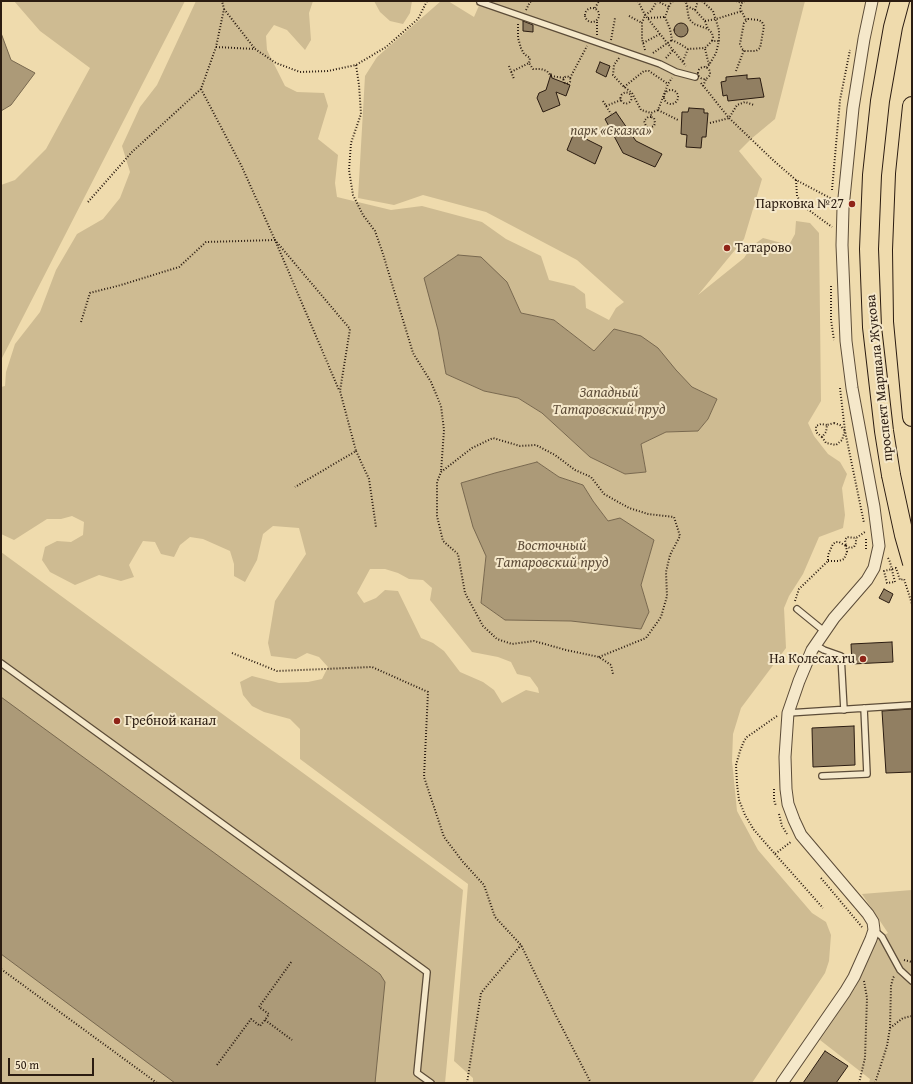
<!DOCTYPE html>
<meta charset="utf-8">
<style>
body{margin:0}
#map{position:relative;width:913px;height:1084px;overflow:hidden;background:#efdbad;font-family:"Gentium Book Plus",serif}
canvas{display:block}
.frame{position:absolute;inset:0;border:2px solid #2b1c11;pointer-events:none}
.scale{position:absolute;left:8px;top:1058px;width:86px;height:18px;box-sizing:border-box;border:2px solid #2b1c11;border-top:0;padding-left:5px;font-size:12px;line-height:14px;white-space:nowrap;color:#2b1c11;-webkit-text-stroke:3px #f5e8ca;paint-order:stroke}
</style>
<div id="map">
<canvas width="913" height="1084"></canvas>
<div class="frame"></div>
<div class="scale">50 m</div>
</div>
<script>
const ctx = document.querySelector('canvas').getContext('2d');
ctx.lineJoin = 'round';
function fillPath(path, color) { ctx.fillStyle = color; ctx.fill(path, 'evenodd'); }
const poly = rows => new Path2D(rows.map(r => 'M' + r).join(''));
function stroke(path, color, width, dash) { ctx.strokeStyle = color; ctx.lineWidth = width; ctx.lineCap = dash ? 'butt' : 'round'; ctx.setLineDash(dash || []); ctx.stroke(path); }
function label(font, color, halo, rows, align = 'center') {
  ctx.font = font + ' "Gentium Book Plus",serif'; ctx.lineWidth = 4; ctx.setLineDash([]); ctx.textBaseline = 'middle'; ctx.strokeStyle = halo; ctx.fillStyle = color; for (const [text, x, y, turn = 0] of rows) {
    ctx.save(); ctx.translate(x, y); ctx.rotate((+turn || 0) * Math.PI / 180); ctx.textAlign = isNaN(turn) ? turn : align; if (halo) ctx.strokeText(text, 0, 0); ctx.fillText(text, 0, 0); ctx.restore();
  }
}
fillPath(poly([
 [14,1,185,1,1,360,1,185,15,180,46,149,90,68,40,31],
 [196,1,313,1,309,13,311,40,305,50,287,30,274,25,266,36,267,50,285,86,297,92,324,93,328,106,318,139,338,155,335,183,337,197,391,210,422,206,482,222,506,239,541,256,549,280,574,286,585,294,586,308,609,320,616,308,624,302,577,260,486,212,423,195,394,205,358,198,365,76,377,57,441,1,448,1,474,17,481,1,805,1,775,119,751,139,739,151,762,179,744,239,698,295,744,258,752,246,763,238,789,245,795,234,796,221,810,223,819,233,821,401,808,423,814,436,828,454,840,462,847,474,842,488,845,515,843,528,819,537,803,574,789,596,784,608,786,648,741,708,733,734,732,761,737,811,758,850,812,913,826,922,831,935,829,961,825,973,752,1083,473,1083,473,1078,454,1061,468,884,300,759,300,729,290,719,264,712,252,706,243,695,240,682,252,676,279,683,308,682,322,679,328,667,319,657,307,653,296,659,271,656,268,643,275,601,306,554,299,528,273,526,263,534,257,560,245,582,234,576,234,564,230,551,203,539,190,537,180,545,174,557,161,554,155,542,143,541,129,565,134,577,121,581,99,575,75,585,50,572,42,560,45,547,57,541,71,542,83,535,84,522,72,516,61,519,47,519,14,540,1,534,1,387,5,386,6,372,15,344,40,312,56,270,77,234,103,219,120,198,130,172,122,146,140,107,157,85],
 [507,282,521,313,554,320,594,351,614,329,676,370,692,388,717,399,708,419,698,431,666,432,641,444,646,472,625,474,590,457,542,413,518,398,484,391,446,374,438,330],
 [537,462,559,477,583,485,593,501,608,521,654,540,641,585,649,612,571,621,505,620,481,603,486,556,461,483,495,473],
 [370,569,385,569,398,573,409,579,423,580,432,588,430,600,472,652,498,657,511,662,517,674,530,677,538,688,539,693,526,690,502,703,494,690,483,682,460,672,444,651,433,643,421,638,398,591,385,590,376,598,364,603,357,593],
 [374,1,412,1,410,13,403,24,390,21,380,12],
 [1,552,463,890,445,1083,1,1083],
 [912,890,912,1083,869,1083,870,1079,820,1040,855,988,876,939,888,933,862,894]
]), '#cebb92');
const water = poly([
 [1,33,11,60,35,73,11,105,1,111,1,33],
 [458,255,481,257,507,282,521,313,554,320,594,351,614,329,641,336,658,348,676,370,692,387,717,399,708,419,698,431,666,432,641,444,646,472,625,474,590,457,542,413,518,398,484,391,446,374,438,330,424,278,458,255],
 [537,462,559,477,583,485,593,501,608,521,620,518,654,540,641,585,649,612,641,629,571,621,505,620,481,603,486,556,473,527,461,483,495,473,537,462],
 [1,697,380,974,385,982,375,1083,175,1083,1,954,1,697]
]);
fillPath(water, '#ac9a78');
stroke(water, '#78684f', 1);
const building = poly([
 [523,21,533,25,533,32,523,31,523,21],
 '674 30a7 7 0 1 1 14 0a7 7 0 1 1-14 0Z',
 [600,62,610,66,606,77,596,72,600,62],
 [551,74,552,78,570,85,566,96,556,92,560,105,543,112,537,98,539,93,546,90,551,74],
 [747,75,747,79,760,78,764,97,728,101,727,95,723,96,721,82,726,81,726,77,747,75],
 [689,108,704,109,704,113,708,113,706,137,702,137,701,148,686,147,687,135,681,134,682,112,688,112,689,108],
 [616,112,636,141,662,154,655,167,623,153,605,119,616,112],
 [574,133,602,147,595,164,567,150,574,133],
 [884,589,893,594,889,603,879,598,884,589],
 [892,642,893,662,852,664,851,644,892,642],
 [912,709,912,772,886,773,882,711,912,709],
 [854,726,855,765,813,767,812,728,854,726],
 [825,1051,848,1066,836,1083,803,1083,825,1051]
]);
fillPath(building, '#917f62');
stroke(building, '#2b1c11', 1);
const service = poly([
 [480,2,660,64,676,72,695,77],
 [797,609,824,631],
 [815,645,824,650,841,656,844,710],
 [1,663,427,972,417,1073,431,1083],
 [788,713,912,705],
 [822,776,867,774,864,708],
 [874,930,882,937,900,970,912,981]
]);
const minor = poly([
 [782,1083,845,992,854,977,871,939,874,930,873,922,868,914,801,835,794,820,788,804,786,789,785,757,788,713,799,681,812,650,834,618,867,580,874,568,879,546,874,507,852,388,846,341,842,245,843,208,853,108,864,39,872,1]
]);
const primary = poly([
 [912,106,905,174,902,250,903,321,912,417],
 [891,475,884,431,872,327,869,249,872,175,880,101,893,27,900,1]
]);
stroke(service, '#5c4c38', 8);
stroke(minor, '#5c4c38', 13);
stroke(primary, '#2b1c11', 20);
stroke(poly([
 [618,1,618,3],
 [638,1,645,15,660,34,686,66],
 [657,1,669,7],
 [673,1,670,4,665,17,670,29,672,40,680,44,688,49,705,48,712,41,719,41],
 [684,1,686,2,689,19,694,24,708,29,712,33,713,37,712,41],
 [702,1,713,11,719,30,719,41,716,53,709,65,706,67],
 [736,1,742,3],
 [745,1,742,3,740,8,746,20],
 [687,6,695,10,705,21,708,29],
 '585 15a7 7 0 1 1 14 0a7 7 0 1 1-14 0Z',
 [595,8,599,1],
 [224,9,255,49],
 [526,10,530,2,533,1],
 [695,10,698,1],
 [629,16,642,23],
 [648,18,665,17],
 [748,19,759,20,762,22,764,26,761,43,760,48,756,51,745,51,742,49,740,44,743,28,744,23,748,19],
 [705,21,716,19,742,11],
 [518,24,518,38,521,48,524,54,530,58,529,63],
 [597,35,597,20],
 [611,40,615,18],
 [643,43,660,34],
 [216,47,255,49,276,63,300,72,328,71,356,65,386,47,418,19,427,1],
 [705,49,709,65],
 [645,50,642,39,642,23,645,15,651,11,657,1],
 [653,53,672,40],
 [619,58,614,65,613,75,622,85,632,93,641,110,651,113,658,110,668,84,672,78],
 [666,58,673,50],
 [683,61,688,49],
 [356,65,359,85,361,114,351,143,349,170,353,195,363,215,375,231,383,254,413,353,431,382,441,406,444,430,441,472],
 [509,66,514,79],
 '698 73a6 6 0 1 1 12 0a6 6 0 1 1-12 0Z',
 [736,71,744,50],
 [511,72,529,63,533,69,541,69,547,71,551,76,564,78],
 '563.5 80a3.5 3.5 0 1 1 7 0a3.5 3.5 0 1 1-7 0Z',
 [570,78,587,46],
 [701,83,729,118,774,161,796,180,832,199],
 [703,86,706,79],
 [624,87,644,71,649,71,668,84],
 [201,89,241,165,275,240,350,329,340,391,356,451,295,487],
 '664 97a7 7 0 1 1 14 0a7 7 0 1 1-14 0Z',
 '620.5 98a5.5 5.5 0 1 1 11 0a5.5 5.5 0 1 1-11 0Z',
 [603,101,611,114],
 [606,106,621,100],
 [658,110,678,120],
 [651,117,648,117,644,121,646,126,649,128,654,126,655,123,654,118,651,117,651,113],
 [710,123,729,118,737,105,745,102,754,105],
 [796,180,797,196,800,201,806,208,832,227],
 [832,190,840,100,850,50],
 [88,202,132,152,201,89,216,47,224,9,222,1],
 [831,286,831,320,834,340],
 [81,322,90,293,121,285,179,267,206,242,275,240,339,390],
 [840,388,845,431,864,523],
 [834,423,840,425,845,431,842,440,836,445,826,443,822,437,826,432,827,425,834,423],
 [822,437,816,432,816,426,821,424,827,425],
 [356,451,369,479,376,527],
 [866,549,866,539],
 [888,558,890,562,895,582,887,583,884,571,896,568,900,580,904,579,912,604],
 [828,561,839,561,844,559,847,552,846,546,850,548,854,547,856,543,856,538],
 [795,601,799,589,828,561,828,555,833,544,836,542,839,542,846,546,845,540,847,537,856,538,865,532],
 [232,653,277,671,372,667,428,692,424,777,444,837,463,862,484,885,495,917,521,945,555,1014,591,1083],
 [599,657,646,638,661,617,667,596,666,572,670,555,680,536,674,517,648,514,629,508,604,494,591,477,575,470,555,455,536,445,520,446,493,438,472,448,441,472,437,482,437,516,443,541,458,554,465,593,483,626,497,639,512,644,534,641,566,650,599,657,611,665,613,674],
 [777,716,747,737,744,741,740,751,736,765,737,784,739,800,745,815,754,830,775,854,792,841],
 [774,789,774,800,776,806],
 [779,814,782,826,787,834],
 [775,854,823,908],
 [821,878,862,927],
 [904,960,912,962],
 [1,969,157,1083],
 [265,1020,292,1040],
 [890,1028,903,1018,912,1016],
 [217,1065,251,1019,260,1026,265,1020,269,1014,259,1007,292,961],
 [467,1083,481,993,521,945],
 [859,1083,865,1058,867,998,864,981],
 [875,1083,887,1046,890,1028,891,986,893,978,895,975]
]), '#2b1c11', 2, [1, 2]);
stroke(service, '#f5e8ca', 5.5);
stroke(minor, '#f5e8ca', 11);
stroke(primary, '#efdbad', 18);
const primaryBridge = poly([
 [891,475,904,535,912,563]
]);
stroke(primaryBridge, '#2b1c11', 20, []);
stroke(primaryBridge, '#efdbad', 18);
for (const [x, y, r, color] of [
 [852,204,4,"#8f2418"],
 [727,248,4,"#8f2418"],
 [863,659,4,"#8f2418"],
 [117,721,4,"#8f2418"]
]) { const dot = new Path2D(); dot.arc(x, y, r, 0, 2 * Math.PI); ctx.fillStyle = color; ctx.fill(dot); stroke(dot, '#f5e8ca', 1.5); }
label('italic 14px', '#5c4c38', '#f5e8ca', [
 ["парк «Сказка»",611,131]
]);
label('14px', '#2b1c11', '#f5e8ca', [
 ["Парковка №27",844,204],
 ["Татарово",735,248,"left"],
 ["На Колесах.ru",855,659],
 ["Гребной канал",125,721,"left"]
], 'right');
label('14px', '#2b1c11', '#f5e8ca', [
 ["проспект Маршала Жукова",880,378,-96]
]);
label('italic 15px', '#5f4e3a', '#f5e8ca', [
 ["Западный",609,393],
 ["Татаровский пруд",609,410],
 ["Восточный",552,546],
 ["Татаровский пруд",552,563]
]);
</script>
